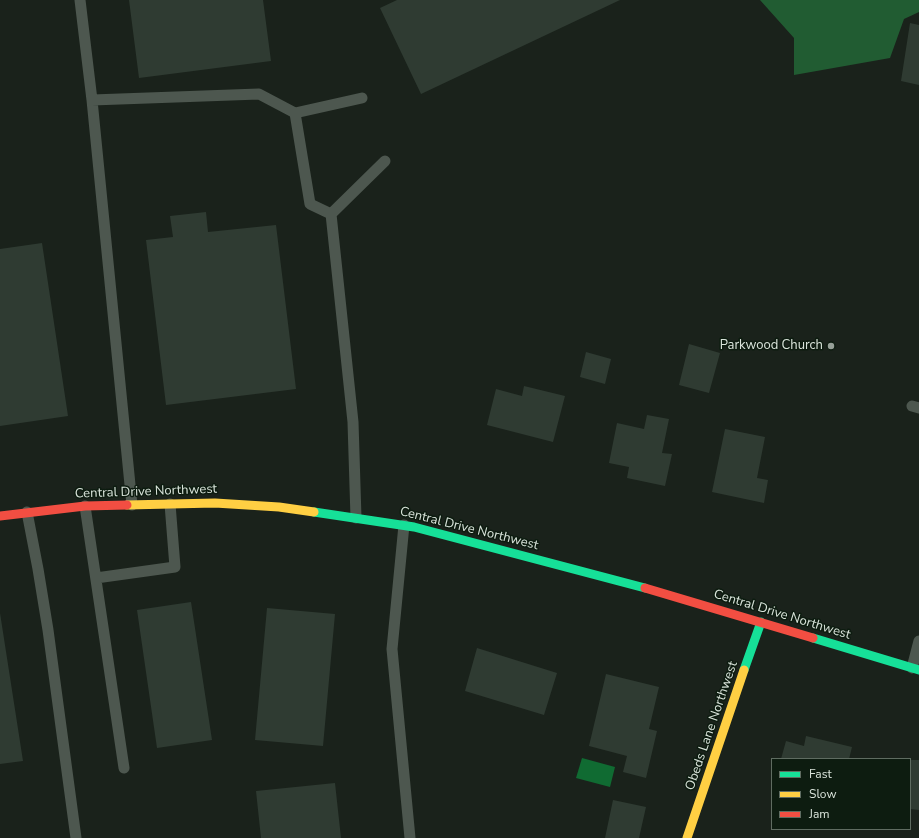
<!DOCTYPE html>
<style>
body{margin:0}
#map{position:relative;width:919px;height:838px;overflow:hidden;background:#1a221b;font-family:"Nunito Sans",sans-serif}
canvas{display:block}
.legend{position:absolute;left:771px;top:758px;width:140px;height:72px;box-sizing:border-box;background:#0d1c10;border:1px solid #5f6c61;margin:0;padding:5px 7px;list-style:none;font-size:12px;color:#dae4db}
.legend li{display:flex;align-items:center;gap:8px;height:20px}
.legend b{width:20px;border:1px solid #5f6c61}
</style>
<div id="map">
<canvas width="919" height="838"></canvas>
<ul class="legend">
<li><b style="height:5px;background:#16e098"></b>Fast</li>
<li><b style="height:5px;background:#ffcf43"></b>Slow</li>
<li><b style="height:5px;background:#f24e42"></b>Jam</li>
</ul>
</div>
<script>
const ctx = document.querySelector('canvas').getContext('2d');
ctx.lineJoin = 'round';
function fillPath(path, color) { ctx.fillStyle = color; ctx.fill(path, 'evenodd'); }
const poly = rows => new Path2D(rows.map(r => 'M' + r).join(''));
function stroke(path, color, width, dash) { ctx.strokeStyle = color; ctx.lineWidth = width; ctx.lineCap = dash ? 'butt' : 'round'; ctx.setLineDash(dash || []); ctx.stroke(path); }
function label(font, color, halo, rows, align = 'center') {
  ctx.font = font + ' "Nunito Sans",sans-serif'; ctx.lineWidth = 3; ctx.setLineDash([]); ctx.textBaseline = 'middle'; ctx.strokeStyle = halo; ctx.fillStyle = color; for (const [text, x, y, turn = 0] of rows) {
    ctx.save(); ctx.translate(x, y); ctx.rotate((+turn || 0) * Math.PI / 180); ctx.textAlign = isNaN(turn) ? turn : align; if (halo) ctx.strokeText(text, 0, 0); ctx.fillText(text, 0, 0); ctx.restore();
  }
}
fillPath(poly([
 [760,0,919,0,919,12,904,19,890,58,794,75,794,38]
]), '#215c32');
fillPath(poly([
 [582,758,615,767,610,787,576,778]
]), '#106b32');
fillPath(poly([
 [129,0,263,0,271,61,139,78],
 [397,0,620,0,421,94,380,8],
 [910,23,919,25,919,85,901,81],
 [206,212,208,232,276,225,296,389,166,405,146,240,173,237,170,216],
 [42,243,68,416,0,426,0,249],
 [689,344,720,353,709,393,679,385],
 [586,352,611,359,605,384,580,377],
 [524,386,565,396,553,442,487,425,496,389,522,396],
 [647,415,669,419,662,453,672,454,665,486,627,478,629,467,609,463,617,423,644,429],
 [725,429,765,437,757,478,768,480,764,503,712,492],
 [191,602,212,740,157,748,137,610],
 [267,608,335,614,323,746,255,740],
 [0,613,23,761,0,764],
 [477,648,557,673,544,715,465,691],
 [606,674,659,687,649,729,657,731,646,778,623,772,627,756,589,746],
 [806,736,852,747,849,759,781,759,786,741,804,746],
 [910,760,919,760,919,810,910,809],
 [335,783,341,838,261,838,256,791],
 [613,800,646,807,639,838,605,838]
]), '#2f3b32');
stroke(poly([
 [80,0,92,100],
 [295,113,310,204,331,214],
 [912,406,919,408],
 [132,505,92,100,259,94,295,113,362,98],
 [85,506,124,768],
 [27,512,38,569,48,630,76,838],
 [356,518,353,422,331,214,385,161],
 [404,525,392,649,410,838],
 [96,578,175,567,170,504],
 [912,668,919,641]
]), '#4d574f', 11);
stroke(poly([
 [314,512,414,527,645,588],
 [813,638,919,670],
 [744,670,761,622]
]), '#16e098', 9);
stroke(poly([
 [127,505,215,503,279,507,314,512],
 [687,838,744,670]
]), '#ffcf43', 9);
stroke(poly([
 [0,516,85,506,127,505],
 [645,588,813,638]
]), '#f24e42', 9);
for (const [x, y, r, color] of [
 [831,346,4,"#97a098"]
]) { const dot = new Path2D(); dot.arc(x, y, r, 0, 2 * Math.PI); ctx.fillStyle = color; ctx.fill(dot); stroke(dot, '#0d1c10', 1.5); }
label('13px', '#dae4db', '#0d1c10', [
 ["Parkwood Church",823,346]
], 'right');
label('13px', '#dae4db', '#0d1c10', [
 ["Central Drive Northwest",146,492,-2],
 ["Central Drive Northwest",469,529,14],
 ["Central Drive Northwest",782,615,17],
 ["Obeds Lane Northwest",712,726,-71]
]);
</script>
